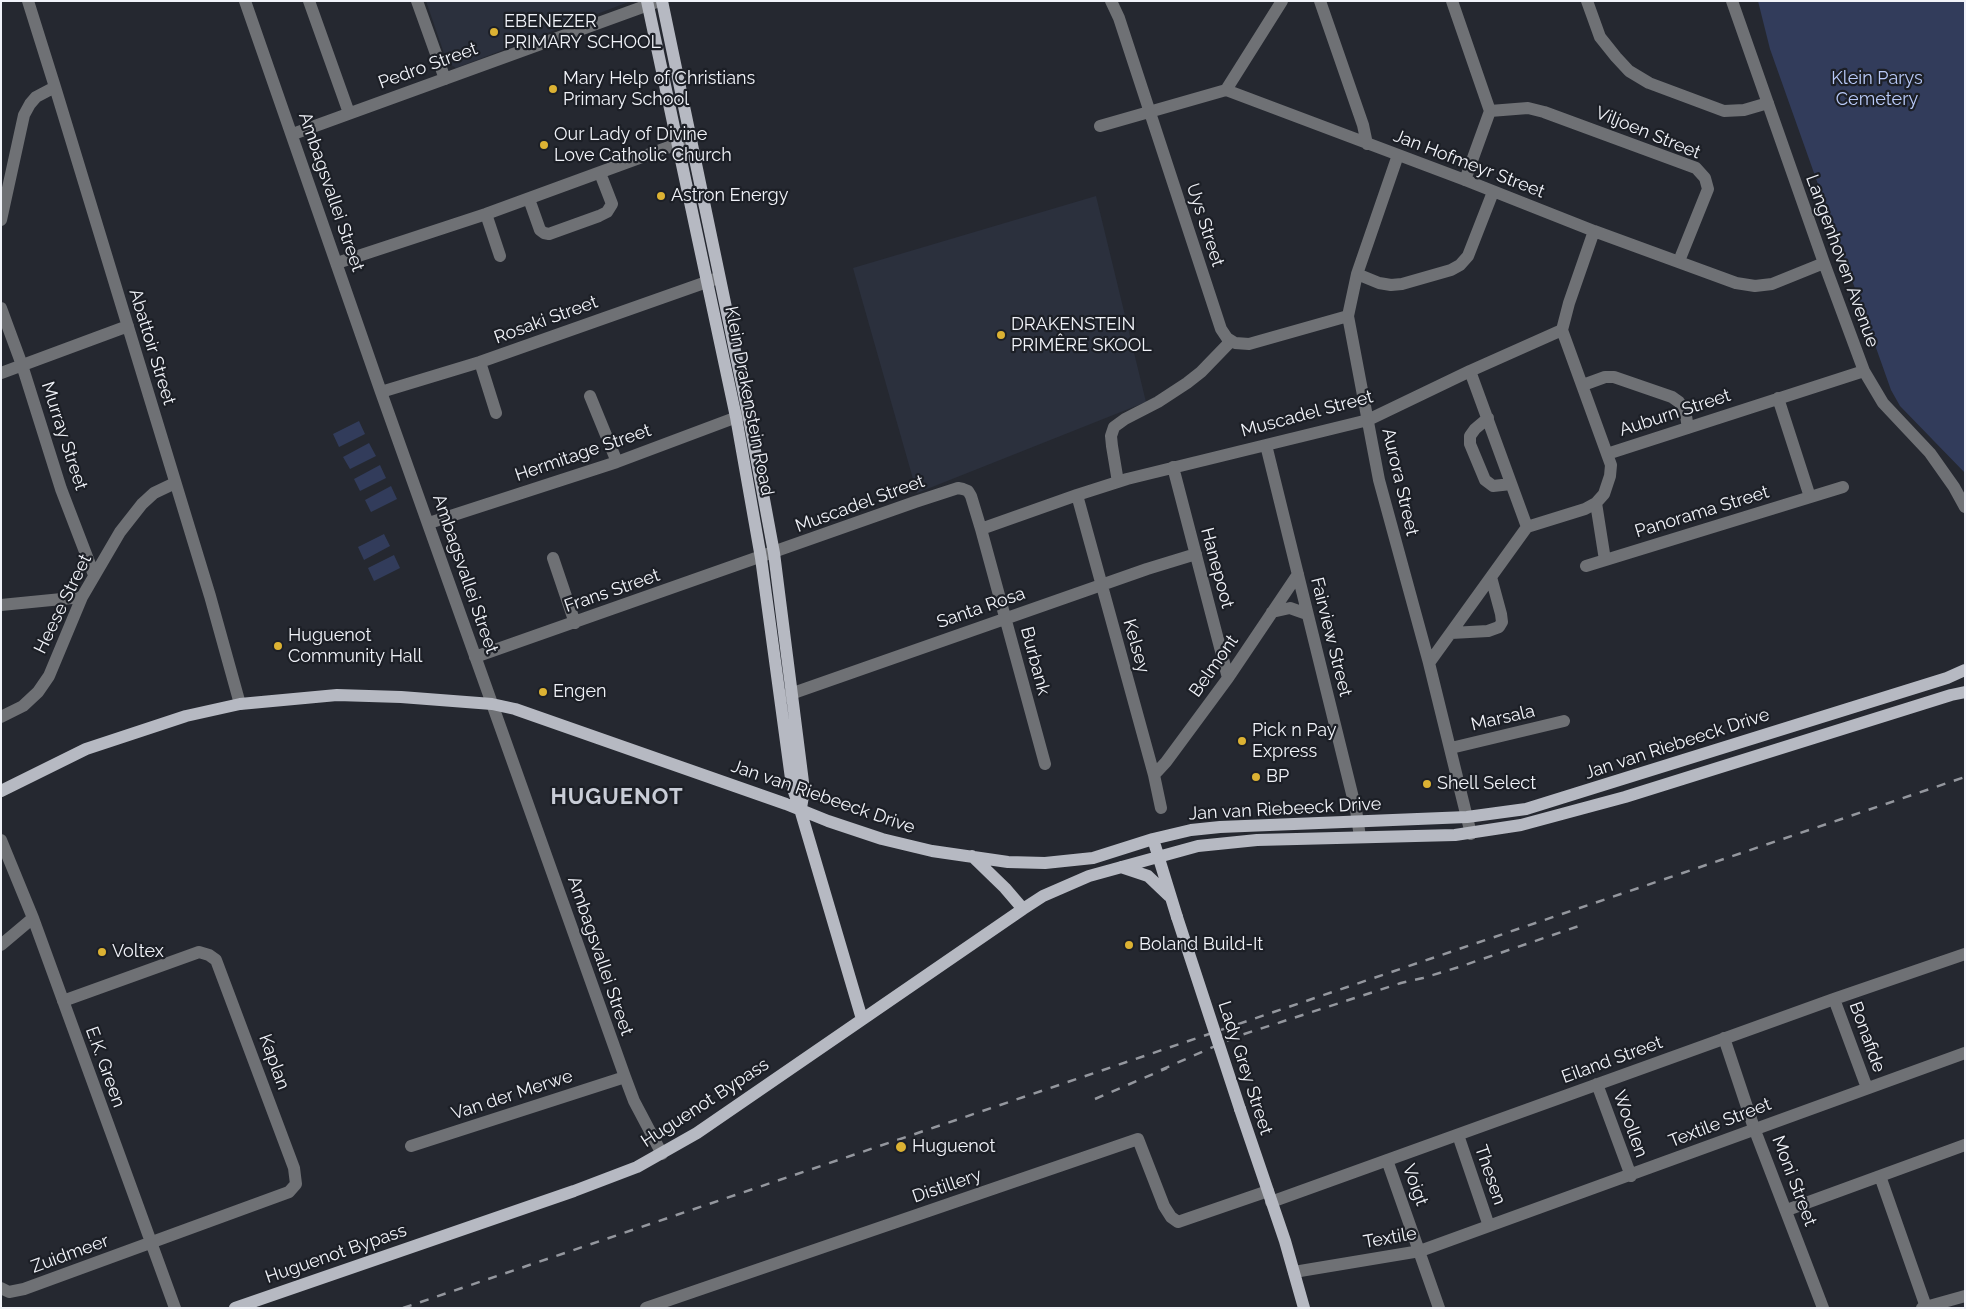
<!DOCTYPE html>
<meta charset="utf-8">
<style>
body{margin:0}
#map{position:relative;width:1966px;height:1309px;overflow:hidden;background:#252830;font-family:Raleway,sans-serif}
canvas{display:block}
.frame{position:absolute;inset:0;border:2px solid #f1f3f9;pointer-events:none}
</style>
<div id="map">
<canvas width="1966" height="1309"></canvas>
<div class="frame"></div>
</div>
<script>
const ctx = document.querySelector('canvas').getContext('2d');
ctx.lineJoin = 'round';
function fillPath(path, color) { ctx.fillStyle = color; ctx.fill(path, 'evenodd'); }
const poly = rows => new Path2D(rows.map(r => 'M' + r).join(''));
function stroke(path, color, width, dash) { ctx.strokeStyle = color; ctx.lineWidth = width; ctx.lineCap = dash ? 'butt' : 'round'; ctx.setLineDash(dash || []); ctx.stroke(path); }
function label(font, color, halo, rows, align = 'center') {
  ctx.font = font + ' Raleway,sans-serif'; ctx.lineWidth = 4.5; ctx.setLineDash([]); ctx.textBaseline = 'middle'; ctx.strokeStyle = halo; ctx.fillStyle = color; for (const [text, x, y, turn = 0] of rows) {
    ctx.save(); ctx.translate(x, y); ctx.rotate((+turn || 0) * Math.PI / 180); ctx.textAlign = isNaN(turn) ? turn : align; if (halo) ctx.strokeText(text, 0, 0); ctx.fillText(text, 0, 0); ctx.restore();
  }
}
fillPath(poly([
 [426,1,631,1,456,68,447,62],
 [1096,196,1146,402,917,493,853,268]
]), '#2b303d');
fillPath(poly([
 [1758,1,1965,1,1965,473,1900,406,1891,390,1770,49],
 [359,421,365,434,339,447,333,434],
 [369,443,376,456,350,469,343,457],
 [380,465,386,478,360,491,354,479],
 [391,486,397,499,371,512,365,500],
 [384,534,390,546,364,560,358,547],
 [394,555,400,568,374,581,368,568]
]), '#323c5b');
stroke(poly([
 [28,1,55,87,210,596,240,704],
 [245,1,381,392,625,1077,634,1101,662,1154],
 [309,1,349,113],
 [417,1,445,79],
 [1111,1,1119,18,1221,329,1227,338,1235,343,1249,344,1348,316],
 [1320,1,1363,125,1367,144],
 [1452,1,1490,111,1465,180],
 [1587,1,1600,37,1616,57,1629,71,1649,83,1724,111,1744,110,1768,103],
 [1732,1,1824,263,1864,371,1883,403,1930,453,1954,487,1965,507],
 [1226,90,1282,1],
 [1490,111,1528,108,1544,112,1696,168,1705,178,1708,189,1679,261],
 [1100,126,1226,90,1465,180,1594,231,1736,283,1755,286,1772,284,1824,263],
 [293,134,659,1],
 [1398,155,1357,274,1348,316,1379,480,1429,663,1471,834],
 [529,199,540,230,544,233,549,234,599,216,607,212,612,204,600,173],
 [486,214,500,256],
 [1,220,24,115,30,104,36,97,55,87],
 [337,263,486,214,691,139],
 [1357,274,1379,283,1391,285,1402,284,1451,270,1460,265,1468,256,1493,192],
 [1,308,22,365,61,489,94,575],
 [480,362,496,413],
 [1470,371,1527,527],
 [1,373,128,326],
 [1583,385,1605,377,1614,377,1672,397,1679,402,1685,410,1688,428],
 [381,392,480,362,718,278],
 [590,396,617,462],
 [1778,398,1810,497],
 [1488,418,1475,429,1470,436,1470,444,1485,480,1493,486,1511,484],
 [1266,445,1356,810,1360,837],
 [1607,454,1864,371],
 [1173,467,1228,678],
 [1118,482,1112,446,1111,436,1114,427,1125,419,1158,402,1187,383,1201,372,1231,341],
 [1077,495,1154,775,1161,808],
 [1596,503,1605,560],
 [429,523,617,462,745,414],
 [981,529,1077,495,1127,479,1368,420,1470,371,1562,330,1569,303,1594,231],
 [553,558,575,623],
 [1586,566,1843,487],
 [1,605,82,597],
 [1272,612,1290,608,1307,614],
 [1451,633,1488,631,1499,627,1502,622,1501,614,1491,577],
 [475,657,915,502,958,488,963,489,968,491,971,496,981,529,1045,764],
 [1429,663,1527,527,1585,509,1596,503,1604,494,1610,476,1611,465,1562,330],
 [782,697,1147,569,1196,554],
 [1,717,23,706,38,692,49,676,82,597,120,532,142,504,154,493,175,483],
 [1451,748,1564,721],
 [1154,775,1166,762,1228,678,1298,574],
 [1,840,33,918,175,1308],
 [1,945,33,918],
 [1834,999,1867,1088],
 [1724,1038,1754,1128,1823,1308],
 [1597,1084,1631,1176],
 [1458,1135,1489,1226],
 [411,1146,625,1077],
 [1387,1160,1439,1308],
 [1880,1176,1926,1307],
 [1271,1202,1834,999,1965,954],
 [1787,1210,1965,1145],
 [1294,1272,1420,1251,1965,1053],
 [1,1288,9,1292,24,1289,289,1192,296,1184,294,1168,216,960,209,955,199,952,63,1001],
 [646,1308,1138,1139,1164,1206,1171,1217,1178,1222,1268,1191],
 [1922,1308,1965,1296]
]), '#6f7175', 12);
stroke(poly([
 [647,1,736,417,761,558,792,786,800,809,862,1019],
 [662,1,748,413,774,553,804,790,801,808],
 [1,791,86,749,186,716,240,704,337,695,401,697,492,704,515,709,786,804,828,821,882,839,932,851,1008,862,1045,863,1093,858,1153,839,1191,830,1220,827,1467,817,1526,809,1947,678,1965,670],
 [1153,839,1177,917],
 [972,856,1005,888,1023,909],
 [1121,867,1148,876,1169,896],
 [1240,1109,1285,1241,1304,1308],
 [235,1308,574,1191,637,1167,697,1133,1023,909,1043,896,1089,876,1198,846,1257,840,1455,835,1521,825,1625,797,1951,695,1965,692]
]), '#b6b9c2', 12);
stroke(poly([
 [1161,1070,1238,1036,1401,983,1423,978,1459,967,1579,926],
 [1095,1099,1167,1068],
 [403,1308,1965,777]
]), '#94979e', 2.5, [9, 9]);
stroke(poly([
 [1177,917,1240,1109]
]), '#b6b9c2', 12);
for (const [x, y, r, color] of [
 [494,32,5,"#dcb233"],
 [553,89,5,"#dcb233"],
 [544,145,5,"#dcb233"],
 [661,196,5,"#dcb233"],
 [1001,335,5,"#dcb233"],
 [278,646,5,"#dcb233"],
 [543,692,5,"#dcb233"],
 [1242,741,5,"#dcb233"],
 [1256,777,5,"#dcb233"],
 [1427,784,5,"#dcb233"],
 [1129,945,5,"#dcb233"],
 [102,952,5,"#dcb233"],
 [901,1147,6,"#dcb233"]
]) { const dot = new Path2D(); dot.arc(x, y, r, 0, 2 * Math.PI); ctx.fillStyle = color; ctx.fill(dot); stroke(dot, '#1c1f26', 2); }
label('18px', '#f1f3f9', '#1c1f26', [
 ["EBENEZER",504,22],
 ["PRIMARY SCHOOL",504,43],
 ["Mary Help of Christians",563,79],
 ["Primary School",563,100],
 ["Our Lady of Divine",554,135],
 ["Love Catholic Church",554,156],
 ["Astron Energy",671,196],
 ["DRAKENSTEIN",1011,325],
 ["PRIMÊRE SKOOL",1011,346],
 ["Huguenot",288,636],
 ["Community Hall",288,657],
 ["Engen",553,692],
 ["Pick n Pay",1252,731],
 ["Express",1252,752],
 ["BP",1266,777],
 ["Shell Select",1437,784],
 ["Boland Build-It",1139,945],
 ["Voltex",112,952],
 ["Huguenot",912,1147]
], 'left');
label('18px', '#f1f3f9', '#1c1f26', [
 ["Pedro Street",428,66,-20],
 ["Viljoen Street",1648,133,22],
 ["Jan Hofmeyr Street",1469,164,21],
 ["Ambagsvallei Street",331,192,71],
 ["Uys Street",1205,225,72],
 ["Langenhoven Avenue",1842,261,70],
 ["Rosaki Street",546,320,-20],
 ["Abattoir Street",152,347,73],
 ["Klein Drakenstein Road",749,401,79],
 ["Auburn Street",1675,413,-18],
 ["Muscadel Street",1307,414,-15],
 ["Murray Street",64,436,72],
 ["Hermitage Street",583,453,-19],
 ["Aurora Street",1400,482,77],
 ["Muscadel Street",860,504,-20],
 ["Panorama Street",1702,512,-17],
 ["Hanepoot",1217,568,75],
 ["Ambagsvallei Street",465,574,71],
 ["Frans Street",612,591,-19],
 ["Heese Street",63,604,-64],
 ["Santa Rosa",981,608,-19],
 ["Fairview Street",1331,637,76],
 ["Kelsey",1136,646,74],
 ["Burbank",1035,661,75],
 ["Belmont",1214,666,-55],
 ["Marsala",1503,718,-13],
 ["Jan van Riebeeck Drive",1677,744,-18],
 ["Jan van Riebeeck Drive",823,797,19],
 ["Jan van Riebeeck Drive",1285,809,-3],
 ["Ambagsvallei Street",600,956,71],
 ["Bonafide",1867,1037,70],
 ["Eiland Street",1612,1060,-20],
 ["Kaplan",274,1062,70],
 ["E.K. Green",105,1067,70],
 ["Lady Grey Street",1245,1068,72],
 ["Van der Merwe",512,1095,-18],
 ["Huguenot Bypass",705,1103,-33],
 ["Textile Street",1720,1123,-21],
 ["Woollen",1630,1124,70],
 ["Thesen",1490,1175,71],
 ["Moni Street",1794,1181,69],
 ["Voigt",1415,1185,70],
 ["Distillery",947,1186,-19],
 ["Textile",1390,1238,-10],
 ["Zuidmeer",70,1254,-20],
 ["Huguenot Bypass",336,1254,-19]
]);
label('18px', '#b9caf8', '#1c1f26', [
 ["Klein Parys",1877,79],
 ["Cemetery",1877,100]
]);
ctx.letterSpacing = '1px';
label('bold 22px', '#c9cdd7', '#1c1f26', [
 ["HUGUENOT",617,797]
]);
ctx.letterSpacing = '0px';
</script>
